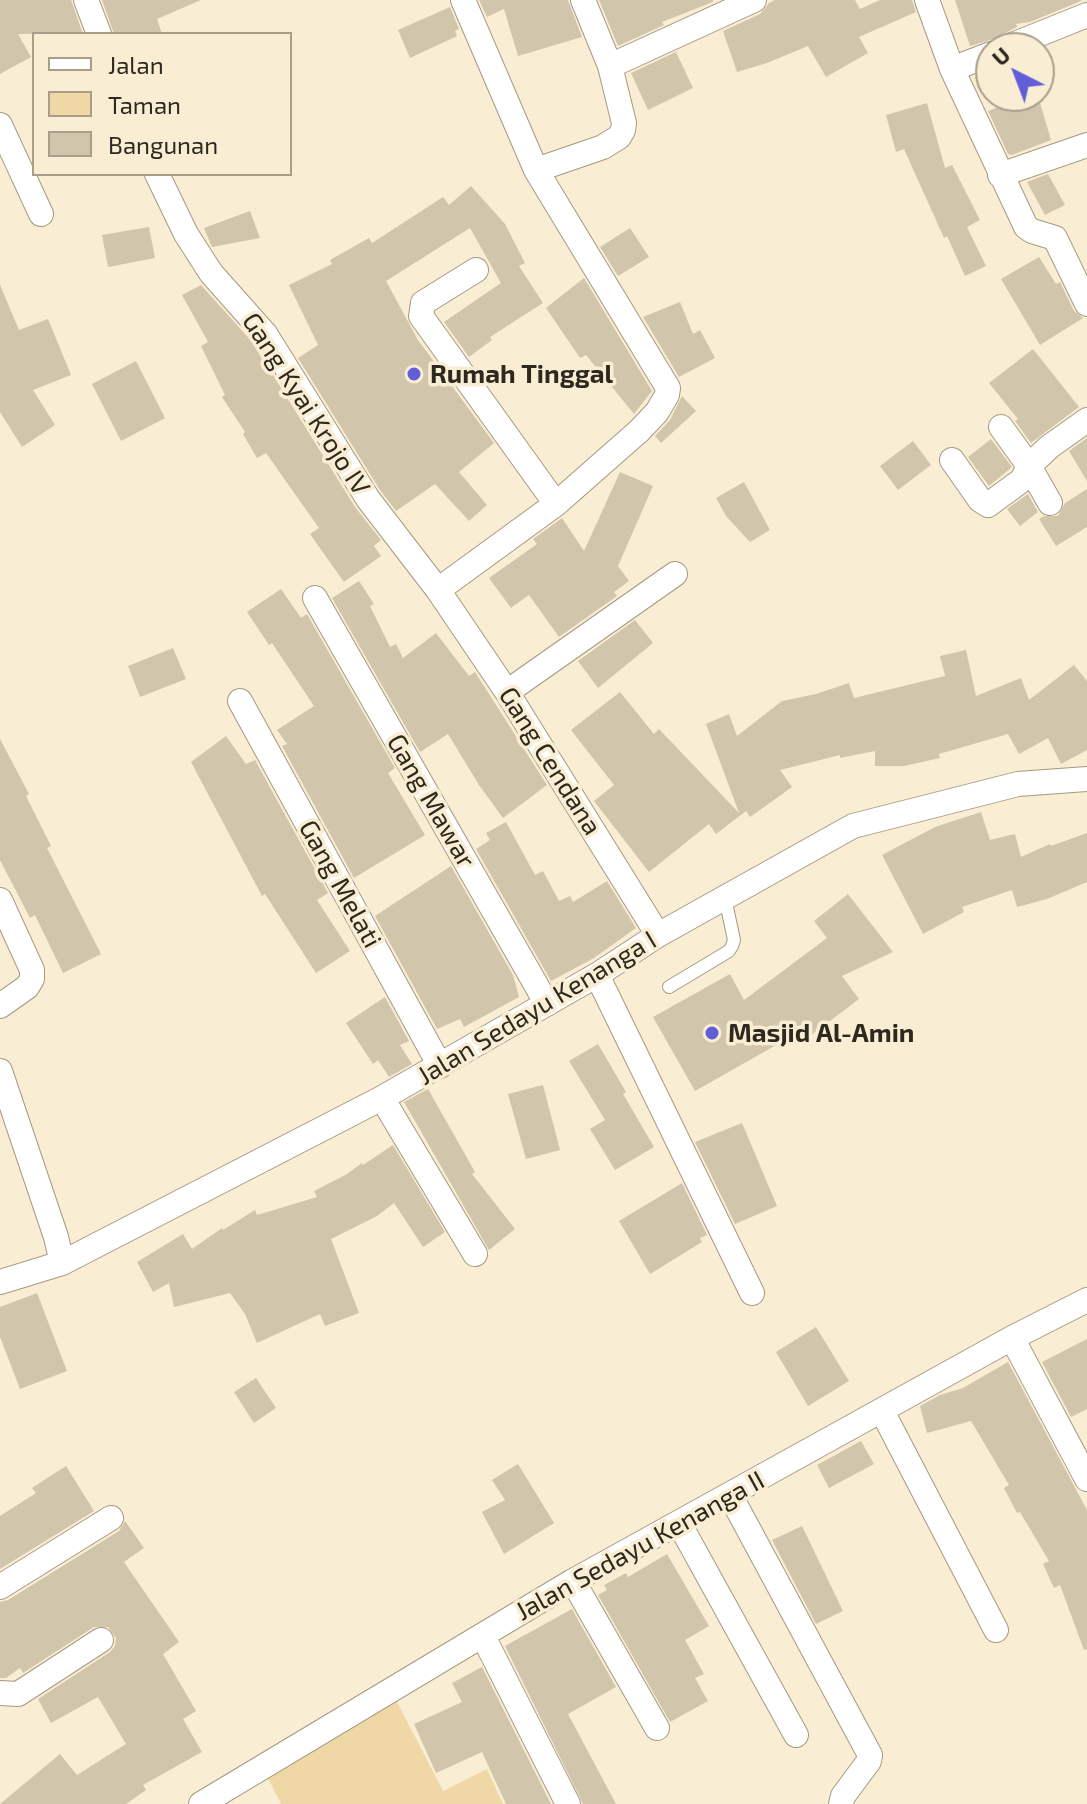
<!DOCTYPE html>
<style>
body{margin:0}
#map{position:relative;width:1087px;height:1804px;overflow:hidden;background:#f9edd3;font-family:"Exo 2",sans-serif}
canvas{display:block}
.legend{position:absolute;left:32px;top:32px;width:260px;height:144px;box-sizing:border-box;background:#f9edd3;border:2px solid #a89f8b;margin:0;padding:10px 14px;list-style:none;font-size:24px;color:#2e291f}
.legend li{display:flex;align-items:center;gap:16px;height:40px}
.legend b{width:40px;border:2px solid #a89f8b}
.north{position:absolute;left:975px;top:32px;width:80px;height:80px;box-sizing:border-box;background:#f9edd3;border:2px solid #a89f8b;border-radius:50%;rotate:318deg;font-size:22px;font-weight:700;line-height:32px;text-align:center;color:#2e291f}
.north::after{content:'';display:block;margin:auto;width:28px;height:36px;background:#625ed7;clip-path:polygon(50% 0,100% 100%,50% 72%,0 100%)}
</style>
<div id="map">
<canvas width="1087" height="1804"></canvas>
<ul class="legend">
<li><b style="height:10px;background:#fff"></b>Jalan</li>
<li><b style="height:22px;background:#efd8a5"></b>Taman</li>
<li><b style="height:22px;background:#d1c6ac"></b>Bangunan</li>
</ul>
<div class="north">U</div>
</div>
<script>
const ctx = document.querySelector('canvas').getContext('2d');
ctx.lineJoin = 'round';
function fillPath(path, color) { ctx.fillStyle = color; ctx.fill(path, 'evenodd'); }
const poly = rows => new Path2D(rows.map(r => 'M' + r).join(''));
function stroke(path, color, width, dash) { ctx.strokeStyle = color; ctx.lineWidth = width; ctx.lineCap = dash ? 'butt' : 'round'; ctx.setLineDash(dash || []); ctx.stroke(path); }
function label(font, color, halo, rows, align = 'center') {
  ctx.font = font + ' "Exo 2",sans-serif'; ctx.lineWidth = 7; ctx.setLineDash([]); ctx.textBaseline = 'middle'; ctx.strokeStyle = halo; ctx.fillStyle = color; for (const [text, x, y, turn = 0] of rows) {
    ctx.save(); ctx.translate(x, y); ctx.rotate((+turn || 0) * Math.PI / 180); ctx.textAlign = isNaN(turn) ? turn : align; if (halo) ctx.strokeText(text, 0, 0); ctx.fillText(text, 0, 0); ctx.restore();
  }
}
fillPath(poly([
 [396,1700,443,1791,487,1769,503,1804,281,1804,267,1776]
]), '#efd8a5');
fillPath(poly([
 [0,0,71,0,83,34,18,34,31,57,0,74],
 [102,0,201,0,157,19,162,34,114,34],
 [479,0,568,0,582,37,518,56,504,9,487,17],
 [599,0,713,0,713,2,662,22,664,25,618,46],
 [775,0,855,0,860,9,880,0,912,0,916,12,859,37,868,53,826,77,808,46,767,63,737,72,723,31,760,14,769,3],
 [955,0,1081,0,1081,1,1030,22,1016,24,1017,27,993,39,970,46],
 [450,7,459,29,455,31,457,36,410,58,398,30],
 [676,52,693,88,648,110,631,73],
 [1027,96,1038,96,1051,140,1012,155,1008,154,988,111],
 [927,103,945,168,952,165,980,220,967,227,986,266,965,276,947,236,944,238,904,149,896,152,886,115],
 [1048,174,1065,205,1045,215,1027,182],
 [471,186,505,224,525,263,519,266,543,303,490,337,492,340,469,357,444,322,501,283,470,228,386,281,418,340,494,443,459,472,487,505,469,521,435,484,396,511,380,490,298,358,318,345,289,285,332,264,330,260,369,238,372,243,443,197,449,205],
 [250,211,260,238,212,247,204,228],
 [149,227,155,258,108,267,102,235],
 [630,228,649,257,618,276,600,247],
 [1039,257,1056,284,1060,282,1074,311,1083,318,1040,345,1001,279],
 [584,278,652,391,634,414,586,355,580,358,546,308],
 [0,285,19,330,48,319,71,375,33,390,55,425,22,447,0,412],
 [201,285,254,344,271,376,273,375,355,507,381,540,374,546,381,556,344,582,310,534,319,528,266,453,257,458,243,434,245,432,222,397,225,395,201,346,208,342,182,295],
 [680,302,693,334,700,330,715,358,679,377,643,317],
 [1033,349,1079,407,1031,443,1015,421,1018,419,989,383],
 [136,361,165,418,121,441,92,384],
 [682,396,696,411,661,443,655,436,670,420],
 [1087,438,1087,481,1069,451],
 [991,439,1012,467,989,486,968,457],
 [913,441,931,465,898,490,880,466],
 [620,472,653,486,618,566,629,581,614,592,617,596,559,637,529,595,511,608,489,578,537,544,533,539,562,518,584,551],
 [744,482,770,530,750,542,726,516,716,498],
 [1087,489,1087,527,1056,546,1039,519,1044,516,1058,516,1065,503],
 [1028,494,1038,512,1020,526,1007,509],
 [359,581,374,604,370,606,390,647,396,644,403,658,436,633,469,676,475,672,547,785,503,818,479,785,448,734,420,752,332,598],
 [281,589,301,618,307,614,395,768,388,773,425,835,354,878,282,746,287,744,277,730,314,706,272,643,269,645,247,612],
 [635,620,653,643,598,688,578,661],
 [173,648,186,679,140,697,128,666],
 [966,650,976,696,1021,678,1029,700,1074,665,1087,681,1087,750,1061,764,1048,738,1019,754,1008,734,939,754,940,758,904,766,875,766,875,751,840,758,840,755,780,770,792,787,750,817,746,811,716,834,709,824,649,872,594,801,614,785,571,730,620,692,654,734,659,729,739,813,706,724,729,714,737,736,782,701,816,694,849,683,854,698,945,676,940,656],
 [226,736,246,764,255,760,328,893,317,900,350,951,316,973,265,894,262,896,191,762],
 [0,739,29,794,26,796,51,846,47,848,101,954,63,973,35,915,30,918,0,860],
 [981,812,990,840,1015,834,1021,857,1050,844,1051,846,1087,833,1087,882,1047,899,1017,907,1012,890,962,907,964,912,923,934,882,855,935,827],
 [506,822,535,875,543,871,559,901,570,896,573,902,607,881,636,928,594,958,551,981,476,849,490,840,486,833],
 [451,866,513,975,519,997,464,1027,460,1019,437,1029,375,916],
 [848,894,893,952,842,976,859,999,806,1039,801,1031,695,1091,653,1017,730,974,744,1000,827,938,814,921],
 [385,997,409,1041,400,1045,412,1064,389,1077,378,1060,373,1064,346,1023],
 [598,1044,626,1092,623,1094,654,1147,615,1170,590,1129,605,1120,569,1061],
 [543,1085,560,1150,526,1159,508,1094],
 [428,1089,475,1172,472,1174,515,1229,489,1250,404,1102],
 [742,1123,777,1206,735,1224,695,1142],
 [393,1145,445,1232,423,1247,394,1203,377,1216,331,1239,359,1313,325,1326,320,1314,257,1343,245,1314,230,1293,174,1307,169,1283,153,1292,137,1262,183,1234,192,1249,222,1228,223,1230,255,1210,257,1215,317,1197,314,1191,347,1174,362,1163,363,1165],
 [682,1183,707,1235,700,1238,702,1242,650,1274,619,1221],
 [37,1293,67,1371,20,1389,0,1337,0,1307],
 [816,1327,849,1381,808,1406,776,1352],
 [1087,1339,1087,1409,1071,1417,1042,1362],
 [1008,1362,1087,1510,1087,1649,1084,1650,1060,1585,1054,1588,1043,1564,1049,1561,1020,1512,1017,1513,1004,1488,1009,1485,971,1421,927,1433,920,1406,940,1395,963,1388],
 [256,1378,276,1408,254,1423,234,1392],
 [861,1441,874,1464,829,1488,817,1465],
 [518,1464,554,1523,504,1554,482,1512,505,1500,492,1480],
 [66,1466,94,1511,0,1569,0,1516,36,1493,32,1488],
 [125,1521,144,1548,124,1562,179,1642,163,1654,196,1711,183,1719,202,1752,143,1785,146,1790,126,1804,0,1804,60,1754,77,1775,126,1744,98,1697,51,1723,38,1699,110,1652,115,1646,116,1638,108,1627,94,1627,23,1673,20,1668,6,1678,0,1678,0,1602,8,1600,119,1531],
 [802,1526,843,1611,816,1624,772,1540],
 [667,1554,709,1626,685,1640,704,1674,695,1678,708,1701,670,1722,598,1595,607,1590,604,1585,626,1573,628,1577],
 [572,1609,616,1687,568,1714,616,1804,583,1804,505,1646],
 [482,1667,551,1804,506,1804,482,1752,436,1773,414,1724,462,1702,452,1683]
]), '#d1c6ac');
const lane = poly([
 [669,987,729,951,732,946,734,940,725,898]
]);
const street = poly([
 [86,0,99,34],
 [463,0,536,170],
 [927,0,952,69,1026,227,1032,231,1055,238,1087,304],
 [1005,48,1087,15],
 [610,66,754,0],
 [952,69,991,54],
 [0,125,41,214],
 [157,174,186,234,211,273,266,335,368,499,438,590,507,692,658,935],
 [1000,175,1087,145],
 [476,270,423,303,421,316,556,504],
 [1001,427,1029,466,1049,447,1087,420],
 [952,460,980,500,988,505,1022,480,1029,466],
 [1029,466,1050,503],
 [438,590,556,504,639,431,657,412,667,395,668,388,536,170,603,147,619,137,623,130,624,123,610,66,583,0],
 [315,598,547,1004],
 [507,692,675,574],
 [240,701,440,1066],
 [0,900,32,970,32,979,27,987,0,1006],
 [597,975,752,1293],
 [0,1071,56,1237,62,1263],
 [382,1098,475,1254],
 [0,1282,62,1263,382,1098,597,975,658,935,853,826,1018,784,1087,779],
 [1012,1338,1087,1479],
 [882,1411,996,1630],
 [730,1495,870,1755,869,1761,843,1796,841,1804],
 [679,1523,796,1735],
 [573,1581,657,1728],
 [0,1587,111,1518],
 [483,1636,568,1804],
 [0,1693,18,1694,101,1640],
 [201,1804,573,1581,1012,1338,1087,1300]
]);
stroke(lane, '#a59a81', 14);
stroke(street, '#a59a81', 26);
stroke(lane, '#fff', 12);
stroke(street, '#fff', 24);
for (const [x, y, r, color] of [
 [414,374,8,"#625ed7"],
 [712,1033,8,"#625ed7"]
]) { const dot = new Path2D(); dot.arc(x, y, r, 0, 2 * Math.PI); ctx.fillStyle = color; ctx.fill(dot); stroke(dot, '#f9edd3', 3); }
label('bold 26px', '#2e291f', '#f9edd3', [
 ["Rumah Tinggal",430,374],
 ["Masjid Al-Amin",728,1033]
], 'left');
label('26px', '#2e291f', '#f9edd3', [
 ["Gang Kyai Krojo IV",306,404,57],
 ["Gang Cendana",550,761,58],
 ["Gang Mawar",431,801,60],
 ["Gang Melati",340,884,61],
 ["Jalan Sedayu Kenanga I",537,1008,-31],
 ["Jalan Sedayu Kenanga II",640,1546,-29]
]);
</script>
